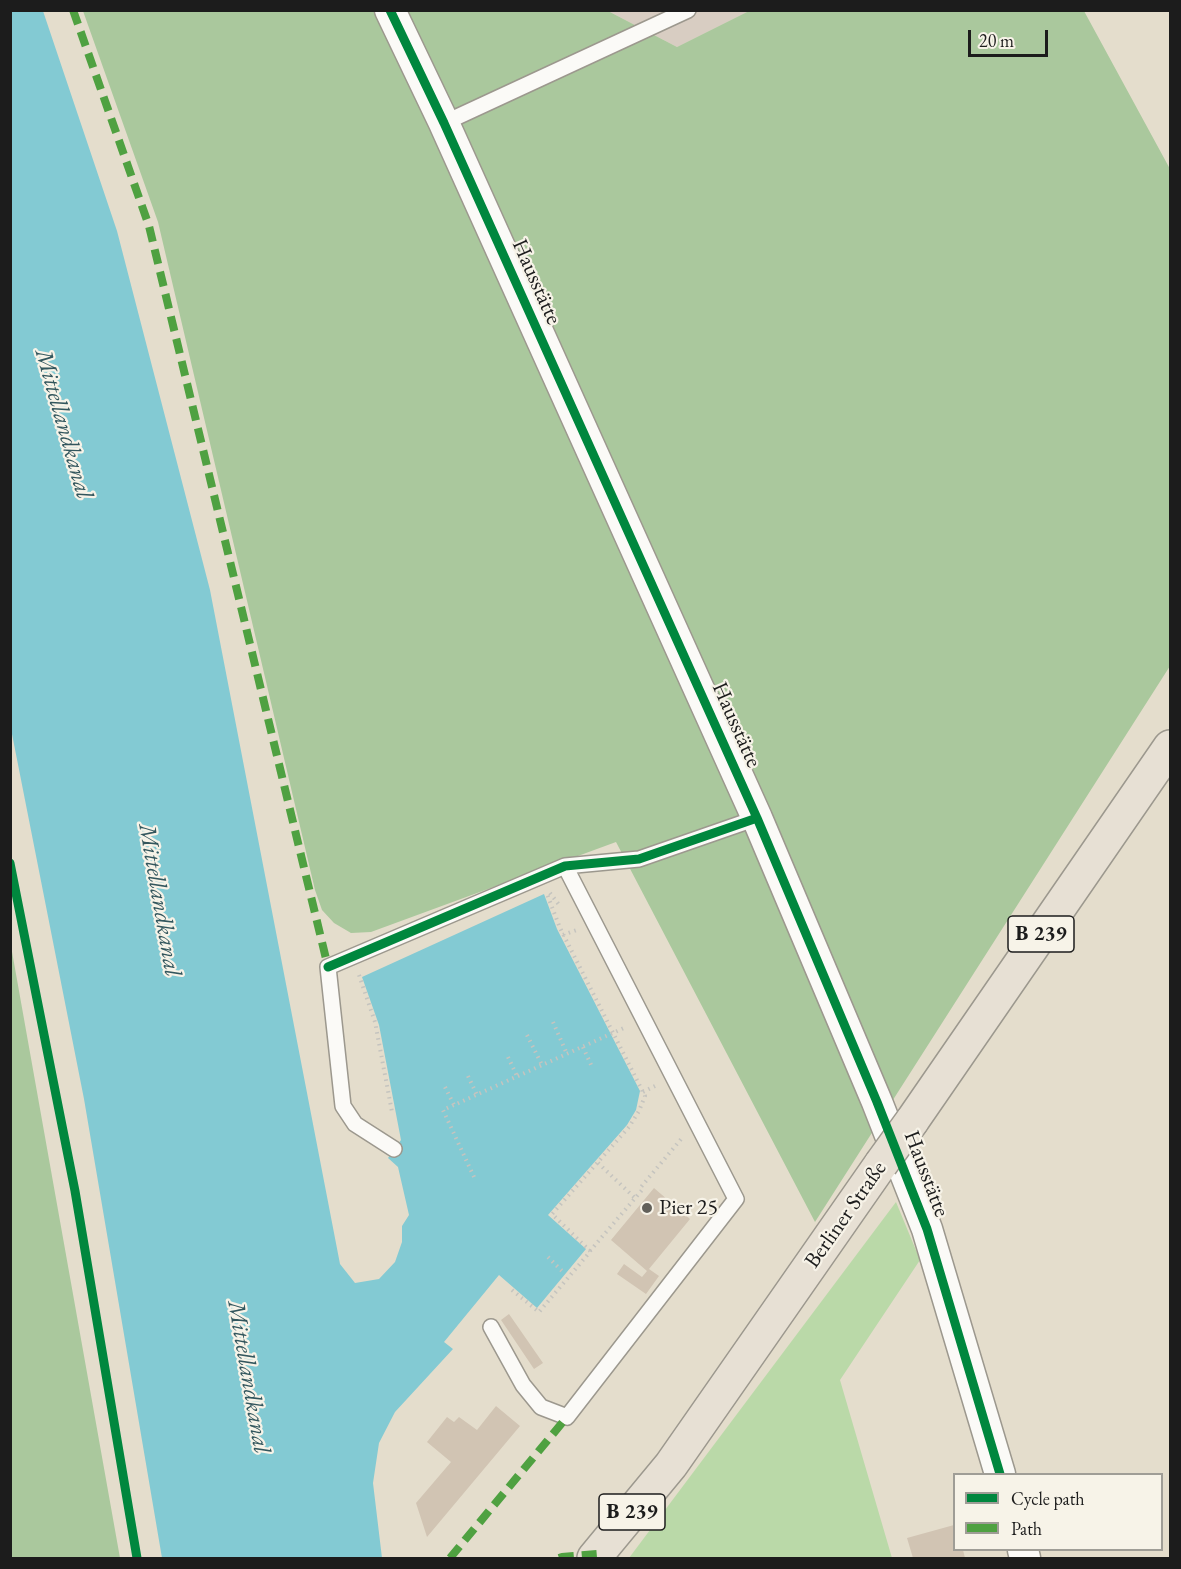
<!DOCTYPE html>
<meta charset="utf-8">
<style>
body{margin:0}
#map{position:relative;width:1181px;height:1569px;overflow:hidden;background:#e4ddcc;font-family:"EB Garamond",serif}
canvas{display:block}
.frame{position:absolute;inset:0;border:12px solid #1c1c1c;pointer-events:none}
.legend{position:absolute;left:953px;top:1473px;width:210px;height:78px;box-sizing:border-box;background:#f7f3e8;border:2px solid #9f9d96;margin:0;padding:8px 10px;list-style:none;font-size:18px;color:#1c1c1c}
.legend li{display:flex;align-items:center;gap:12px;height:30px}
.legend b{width:30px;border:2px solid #9f9d96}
.scale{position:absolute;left:968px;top:30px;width:80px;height:27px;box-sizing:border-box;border:3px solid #1c1c1c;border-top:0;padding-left:8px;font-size:18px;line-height:21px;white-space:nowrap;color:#1c1c1c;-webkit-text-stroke:4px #f7f3e8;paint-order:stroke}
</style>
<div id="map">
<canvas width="1181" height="1569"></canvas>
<div class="frame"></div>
<ul class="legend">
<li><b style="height:8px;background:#00873e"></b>Cycle path</li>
<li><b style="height:8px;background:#4fa141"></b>Path</li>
</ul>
<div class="scale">20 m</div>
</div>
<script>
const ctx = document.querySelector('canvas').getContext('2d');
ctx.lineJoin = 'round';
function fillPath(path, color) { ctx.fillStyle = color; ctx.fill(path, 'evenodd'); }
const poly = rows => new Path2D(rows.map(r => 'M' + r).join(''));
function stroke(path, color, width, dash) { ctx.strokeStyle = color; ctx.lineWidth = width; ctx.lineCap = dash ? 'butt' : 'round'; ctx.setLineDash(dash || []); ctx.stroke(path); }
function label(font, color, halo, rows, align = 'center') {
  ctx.font = font + ' "EB Garamond",serif'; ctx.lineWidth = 4.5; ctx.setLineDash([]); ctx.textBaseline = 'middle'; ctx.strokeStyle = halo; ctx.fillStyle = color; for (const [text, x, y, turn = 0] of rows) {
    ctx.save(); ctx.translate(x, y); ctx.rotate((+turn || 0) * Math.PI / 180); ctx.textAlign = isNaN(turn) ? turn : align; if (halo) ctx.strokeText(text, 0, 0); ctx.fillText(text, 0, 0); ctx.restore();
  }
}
fillPath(poly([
 [608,11,749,11,677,47]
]), '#d8cdc2');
fillPath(poly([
 [896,1202,920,1260,840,1380,892,1558,629,1558]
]), '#bad9a8');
fillPath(poly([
 [83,11,608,11,677,47,749,11,1084,11,1170,169,1170,666,815,1222,616,842,371,932,351,933,334,923,322,910,315,890,158,222],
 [10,946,11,946,120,1558,11,1558]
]), '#aac89d');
fillPath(poly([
 [10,11,43,11,117,231,210,590,340,1264,355,1283,379,1279,395,1262,402,1242,402,1226,409,1215,398,1167,388,1158,401,1140,379,1025,362,977,544,894,557,929,640,1091,636,1110,627,1125,548,1215,586,1249,537,1308,499,1275,444,1342,453,1349,395,1412,379,1443,373,1483,382,1558,162,1558,84,1099,11,729]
]), '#83cad3');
fillPath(poly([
 [654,1188,690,1219,649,1269,659,1276,646,1294,617,1274,624,1264,642,1277,647,1271,611,1240],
 [509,1314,543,1363,534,1369,501,1320],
 [496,1406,520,1426,427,1537,416,1503,451,1462,427,1442,447,1417,454,1422,459,1417,477,1430],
 [954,1525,954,1550,963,1550,965,1558,913,1558,907,1538]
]), '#d1c4b3');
const lane = poly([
 [444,123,688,10],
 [394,1149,355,1124,343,1106,328,967,565,866,639,859,757,818],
 [491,1327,523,1385,541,1407,567,1417,736,1199,565,866]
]);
const street = poly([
 [390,10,444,123,757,818,877,1102,927,1229,1000,1474],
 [1023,1550,1025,1558]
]);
const primary = poly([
 [912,1121,1170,747],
 [594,1558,671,1465,881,1164]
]);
stroke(lane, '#9c988e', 18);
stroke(street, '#9c988e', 33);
stroke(primary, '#9c988e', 36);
stroke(poly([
 [550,893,560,906],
 [563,935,577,930],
 [359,975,375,1022,392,1112],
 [553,1022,567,1054],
 [527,1035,542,1065],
 [583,1047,592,1067],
 [508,1057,517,1076],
 [468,1076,477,1095],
 [445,1087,454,1105],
 [643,1092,655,1086],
 [598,1163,635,1198],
 [474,1177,443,1110,626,1027],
 [590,1251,642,1190,641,1187,682,1138],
 [548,1257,565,1274],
 [512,1290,539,1312,589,1253,590,1251,552,1214,629,1127,639,1111,645,1096,560,928,547,894]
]), '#c5c4bf', 4, [1.5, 4.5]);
stroke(lane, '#fbfaf7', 15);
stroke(street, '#fbfaf7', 30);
stroke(primary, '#e7e0d4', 33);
const primaryBridge = poly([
 [881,1164,912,1121]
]);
stroke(primaryBridge, '#9c988e', 36, []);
stroke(primaryBridge, '#e7e0d4', 33);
stroke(poly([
 [73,10,149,226,328,967],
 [450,1558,567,1417],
 [559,1558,562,1557,597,1554]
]), '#4fa141', 8, [15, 8]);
stroke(poly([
 [390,10,444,123,757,818,877,1102,927,1229,1000,1474],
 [10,863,75,1191,137,1558],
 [328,967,565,866,639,859,757,818]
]), '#00873e', 9);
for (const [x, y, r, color] of [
 [647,1208,6,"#62605a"]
]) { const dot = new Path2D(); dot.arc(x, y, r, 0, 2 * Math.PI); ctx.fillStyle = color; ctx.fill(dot); stroke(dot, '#f7f3e8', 2); }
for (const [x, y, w] of [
 [1041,934,66],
 [632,1512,66]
]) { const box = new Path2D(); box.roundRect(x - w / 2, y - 18, w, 36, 4.5); ctx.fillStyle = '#f7f3e8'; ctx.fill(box); stroke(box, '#1c1c1c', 1.5); }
label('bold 21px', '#1c1c1c', null, [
 ["B 239",1041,934],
 ["B 239",632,1512]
]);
label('22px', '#1c1c1c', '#f7f3e8', [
 ["Hausstätte",536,282,66],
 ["Hausstätte",736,725,66],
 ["Hausstätte",926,1174,69],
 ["Berliner Straße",846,1215,-55]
]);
label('22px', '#1c1c1c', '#f7f3e8', [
 ["Pier 25",659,1208]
], 'left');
label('italic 24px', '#32565d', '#f7f3e8', [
 ["Mittellandkanal",63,424,74],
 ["Mittellandkanal",159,900,80],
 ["Mittellandkanal",248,1377,80]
]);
</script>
